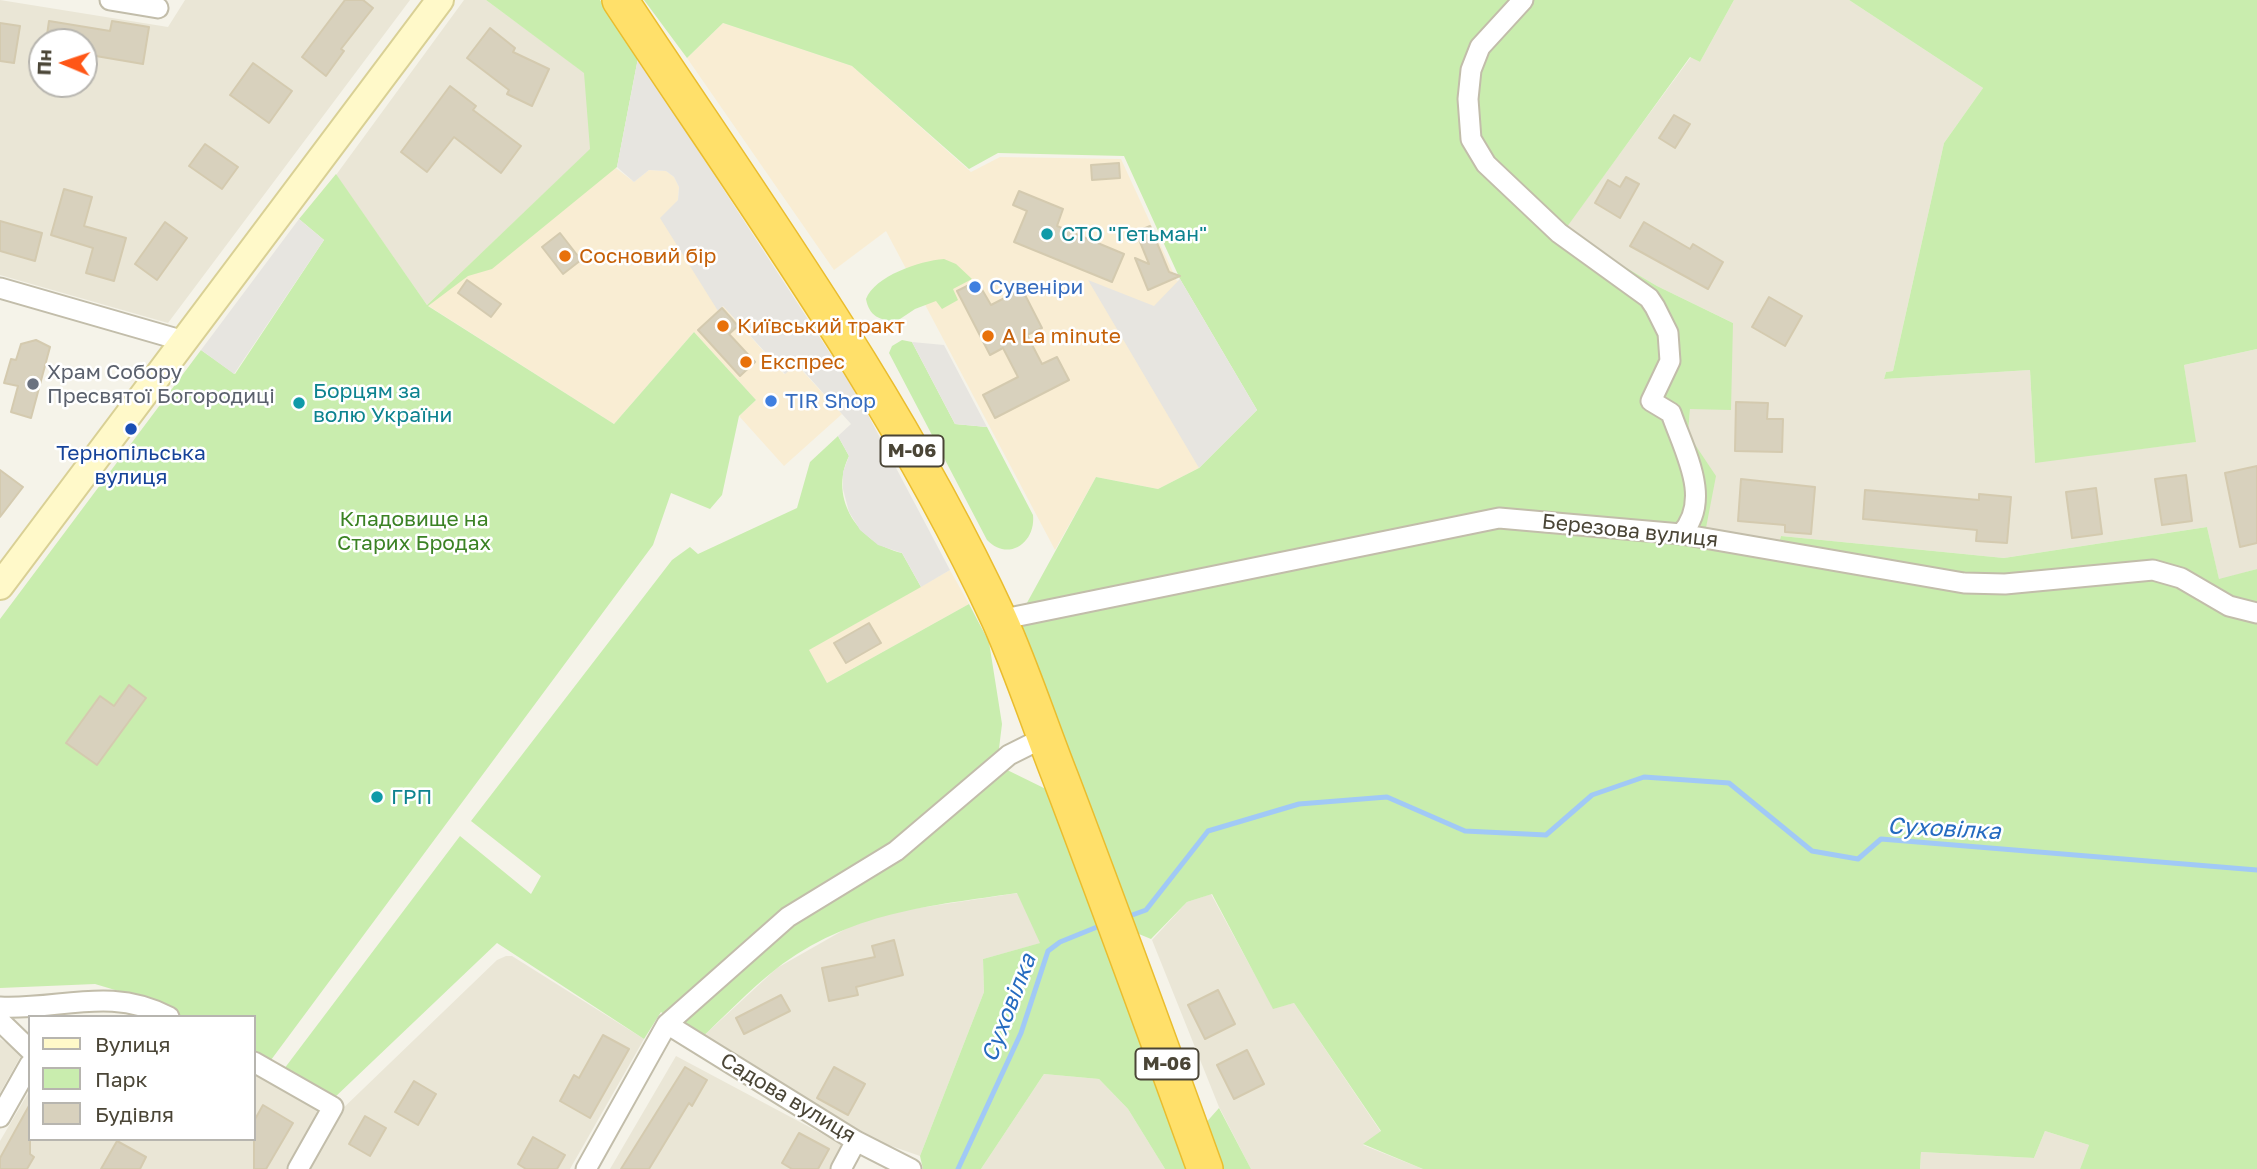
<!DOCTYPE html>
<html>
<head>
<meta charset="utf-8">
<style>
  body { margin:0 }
  #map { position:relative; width:2257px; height:1169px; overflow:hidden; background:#f5f3e9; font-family:"Golos Text",sans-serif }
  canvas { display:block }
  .legend { position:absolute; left:28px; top:1015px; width:228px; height:126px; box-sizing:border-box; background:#fff; border:2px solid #b7b5af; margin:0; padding:9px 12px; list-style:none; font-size:21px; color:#4a4536 }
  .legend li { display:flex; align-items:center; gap:14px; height:35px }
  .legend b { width:35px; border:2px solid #b7b5af }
  .north { position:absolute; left:28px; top:28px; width:70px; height:70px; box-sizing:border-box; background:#fff; border:2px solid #b7b5af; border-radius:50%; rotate:272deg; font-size:19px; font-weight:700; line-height:28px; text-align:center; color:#4a4536 }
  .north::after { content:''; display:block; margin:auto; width:24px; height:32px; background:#ff5616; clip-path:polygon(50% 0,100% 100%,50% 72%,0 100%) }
</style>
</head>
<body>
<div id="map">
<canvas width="2257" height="1169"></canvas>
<ul class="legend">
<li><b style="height:9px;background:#fff9c9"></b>Вулиця</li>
<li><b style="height:19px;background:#c9edae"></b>Парк</li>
<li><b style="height:19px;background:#d8d1bd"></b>Будівля</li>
</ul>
<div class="north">Пн</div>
</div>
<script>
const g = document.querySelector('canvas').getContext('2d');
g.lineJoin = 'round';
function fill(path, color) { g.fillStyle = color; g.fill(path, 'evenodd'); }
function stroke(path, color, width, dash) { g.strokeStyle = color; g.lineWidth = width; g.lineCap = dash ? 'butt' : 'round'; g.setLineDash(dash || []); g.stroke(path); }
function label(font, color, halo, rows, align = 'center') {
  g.font = font + ' "Golos Text",sans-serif'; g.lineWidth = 5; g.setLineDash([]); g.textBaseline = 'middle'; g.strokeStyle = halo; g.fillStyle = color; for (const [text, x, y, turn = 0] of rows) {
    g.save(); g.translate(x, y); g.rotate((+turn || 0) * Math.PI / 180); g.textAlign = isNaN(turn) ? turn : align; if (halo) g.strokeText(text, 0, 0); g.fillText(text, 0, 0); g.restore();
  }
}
const residential = new Path2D(`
  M0,0L168,27L185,0H410L168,323L0,275ZM42,42H84V84H42Z
  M464,0H486L585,73L591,149L427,305L336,175Z
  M1734,0H1849L1983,88L1944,143L1893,371L1886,372L1884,379L2030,370L2035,462L2195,442L2184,365L2257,349V569L2219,580L2207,527L2004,558L1781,536L1779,544L1705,534L1688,434L1690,408L1733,323L1657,286L1563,231L1691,57L1700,62Z
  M1018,893L1041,943L983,959L984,992L920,1156L857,1134L698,1041L777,968L849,927L892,912Z
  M1211,894L1273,1008L1294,1003L1381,1132L1363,1145L1423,1169H1251L1219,1107L1152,940L1187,902Z
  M506,956H512L644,1039L570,1169H306L336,1115L497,960Z
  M0,1039L23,1052L0,1093Z
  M676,1056L845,1146L832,1169H610Z
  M254,1073L322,1108L288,1169H0V1141L30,1090V1139H254Z
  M1044,1074L1099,1079L1128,1109L1165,1169H981Z
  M2045,1131L2089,1145L2080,1169H1920L1921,1152L2034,1158Z`);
const commercial = new Path2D(`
  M723,23L852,66L971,172L1000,157L1121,159L1177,281L1180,279L1199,468L1158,489L1096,477L1055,550L886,231L834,270L687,58Z
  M591,149L634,182L649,170L666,171L674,177L679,187L678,200L672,208L718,310L723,306L784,374L796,364L842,414L784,466L739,416L756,400L694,332L614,424L427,305Z
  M950,570L969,604L827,683L808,650Z`);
const green = new Path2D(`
  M486,0H600L638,58L617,167L492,269L468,276L428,306L614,424L694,332L756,400L739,416L722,495L710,509L671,493L653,545L271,1060L254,1052V1017H184L152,1001L95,984L0,988V619L201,350L235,374L324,240L299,219L336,174L427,305L590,149L584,73Z
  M644,0H1734L1700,62L1690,57L1564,231L1657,286L1733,323L1731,410L1690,409L1688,434L1716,476L1705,533L1779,543L1781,536L2004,558L2207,527L2219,579L2257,569V1169H2080L2089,1145L2045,1131L2034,1158L1921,1152L1920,1169H1423L1363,1144L1381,1131L1294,1003L1273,1009L1212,894L1187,902L1151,939L1134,932L1017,621L1096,477L1158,489L1199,468L1257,410L1180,279L1124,156L998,153L969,169L852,66L723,23L687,58Z
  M1849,0H2257V349L2184,365L2196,442L2035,463L2030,370L1884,379L1886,372L1893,371L1944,143L1983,88Z
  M944,259L956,264L972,279L953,289L958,300L942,309L936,301L915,309L897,321C880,321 869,316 866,299C875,276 919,261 944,259Z
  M902,340L912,342L955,424L987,427L1033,515C1036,543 1008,562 987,540L889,353L892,346Z
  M838,436L849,456C828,499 859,543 902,553L921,587L809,650L827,683L969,604L989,642L1002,724L997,765L1052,792L1192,1169H1165L1128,1109L1099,1079L1044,1074L981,1169H923L920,1156L984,992L983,959L1040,943L1017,893C929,906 850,912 776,969C749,990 724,1017 698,1041L661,1012L644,1039L497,943L333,1099L284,1069L460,836L531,894L541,876L471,821L672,560L690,547L698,554L797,508L810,462Z
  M1219,1108L1251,1169H1219L1203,1126Z`);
const parking = new Path2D(`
  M638,58L858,396L950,570L921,587L902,553L878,545L860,530L849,512L843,489V472L849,456L838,436L851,424L797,364L785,374L723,306L718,311L660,218L678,200L679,187L674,177L666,171L649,170L634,182L617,167Z
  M299,219L324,240L234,374L201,350Z
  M1180,279L1257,410L1199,468L1088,280L1154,306Z
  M912,342L944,345L987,427L955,424Z`);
const stream = new Path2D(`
  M1124,918L1146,910L1208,831L1299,804L1387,797L1465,831L1546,835L1592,795L1644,777L1729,783L1812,851L1858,859L1881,839L2257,870
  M958,1169L1021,1033L1048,951L1060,942L1102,925`);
const building = new Path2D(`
  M345,0H363L373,8L341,49L344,51L326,76L302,57Z
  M49,21L110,31L112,21L149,27L143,64L84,54V42H46Z
  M0,23L20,26L14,63L0,61Z
  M490,28L515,48L513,52L549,69L532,106L507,94L509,90L467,58Z
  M253,63L292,91L269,123L230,95Z
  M450,86L476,106L473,110L521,146L501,173L454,137L427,172L401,152Z
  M1674,115L1690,124L1675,148L1659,138Z
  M205,144L238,167L222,189L189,166Z
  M1119,163L1120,178L1092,180L1091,165Z
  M1626,177L1639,184L1620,218L1595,203L1608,180L1620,187Z
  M64,189L92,197L84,226L126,238L114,281L86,273L93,248L51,235Z
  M1019,191L1063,209L1057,226L1124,254L1112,282L1014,242L1027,211L1013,205Z
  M0,221L42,233L35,261L0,251Z
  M165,222L187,238L157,280L135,264Z
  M1644,222L1690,249L1693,244L1723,262L1708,289L1630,246Z
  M1150,226L1169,272L1180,276L1148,290L1135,258L1149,264L1136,232Z
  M560,233L581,260L563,274L542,247Z
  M467,280L501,304L491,317L458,293Z
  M977,281L991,305L1022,289L1042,328L1027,335L1042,364L1057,357L1069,380L995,418L983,395L1018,377L1003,348L990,355L957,291Z
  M1769,297L1802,316L1785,346L1752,327Z
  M722,308L738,326L729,334L755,362L740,376L698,330Z
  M36,340L50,347L31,418L11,412L18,386L4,383L11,359L16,360L21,344Z
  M1736,402L1768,403L1767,419H1783L1782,452L1735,451Z
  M2257,466V543L2240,547L2225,473Z
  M0,470L23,487L0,517Z
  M2186,475L2192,521L2162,525L2155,479Z
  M1741,479L1815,487L1811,534L1785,532V525L1738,521Z
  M2096,488L2102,534L2072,538L2066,492Z
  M1865,490L1979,500V494L2011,497L2007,543L1976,541L1977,530L1863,519Z
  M869,623L881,643L846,663L834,643Z
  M129,685L146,698L97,765L66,743L100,696L114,706Z
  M894,940L903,975L856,987L858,995L829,1001L822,968L875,957L872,946Z
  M1218,990L1235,1024L1205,1039L1188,1005Z
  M781,995L790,1011L744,1034L736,1018Z
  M603,1035L629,1049L590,1118L560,1101L574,1075L579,1078Z
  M1247,1050L1264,1084L1234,1099L1217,1065Z
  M685,1067L707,1080L692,1106L689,1103L649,1169H621Z
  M834,1067L865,1084L848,1115L817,1098Z
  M414,1081L436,1094L418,1125L395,1112Z
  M30,1104V1154L34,1157L27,1169H0V1158Z
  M263,1105L293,1123L266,1169H254V1121Z
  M365,1116L386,1128L370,1156L349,1144Z
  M799,1133L829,1149L818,1169H792L782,1163Z
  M533,1137L565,1155L557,1169H526L518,1164Z
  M117,1141L146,1157L140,1169H101Z`);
const street = new Path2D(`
  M110,0L158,8
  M1523,0L1480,47L1471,70L1468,99L1471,139L1486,164L1559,233L1649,298L1655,307L1668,333L1670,361L1651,401L1671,413C1684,451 1713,500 1681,534
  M0,288L184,341
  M999,620L1499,518L1681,534L1964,583L2005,584L2153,570L2181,578L2229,606L2257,613
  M0,1007C61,1010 110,986 169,1017
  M0,1021L30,1050
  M667,1024L856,1141L911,1169
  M254,1062L333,1107L298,1169
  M0,1117L30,1064
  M586,1169L667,1024L788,917L896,851L1009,755L1045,737
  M841,1169L856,1141`);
const secondary = new Path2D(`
  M0,586L440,0`);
const highway = new Path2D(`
  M620,0C754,203 896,397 999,619C1022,670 1040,726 1061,779C1110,908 1158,1039 1205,1169`);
const markers = [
  [1047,234,7,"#0f9aa8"],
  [565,256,7,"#e8710a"],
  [975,287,7,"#3f7fe0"],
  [723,326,7,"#e8710a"],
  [988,336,7,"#e8710a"],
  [746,362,7,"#e8710a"],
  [33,384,7,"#6b7280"],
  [771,401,7,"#3f7fe0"],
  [299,403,7,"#0f9aa8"],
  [131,429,7,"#1a4fb4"],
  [377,797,7,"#0f9aa8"]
];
const shields = [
  [912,451,63],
  [1167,1064,63]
];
const shieldNames = [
  ["М-06",912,451],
  ["М-06",1167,1064]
];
const cultureNames = [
  ["СТО \"Гетьман\"",1061,234],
  ["Борцям за",313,391],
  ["волю України",313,415],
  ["ГРП",391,797]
];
const foodNames = [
  ["Сосновий бір",579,256],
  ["Київський тракт",737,326],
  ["A La minute",1002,336],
  ["Експрес",760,362]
];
const shopNames = [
  ["Сувеніри",989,287],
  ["TIR Shop",785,401]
];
const worshipNames = [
  ["Храм Собору",47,372],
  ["Пресвятої Богородиці",47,396]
];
const transitNames = [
  ["Тернопільська",131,453],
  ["вулиця",131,477]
];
const parkNames = [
  ["Кладовище на",414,519],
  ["Старих Бродах",414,543]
];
const streetNames = [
  ["Березова вулиця",1630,531,6],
  ["Садова вулиця",788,1098,31]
];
const waterNames = [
  ["Суховілка",1944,829,3],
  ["Суховілка",1009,1008,-69]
];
fill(residential, '#eae6d6');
fill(commercial, '#f9edd3');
fill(green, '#c9edae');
fill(parking, '#e7e5e0');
stroke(stream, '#a1c9f6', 5);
fill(building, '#d8d1bd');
stroke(building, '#d4caaf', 2);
stroke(street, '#c2bdaa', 23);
stroke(secondary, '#d9d095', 30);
stroke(highway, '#eabd2e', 38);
stroke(street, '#fff', 19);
stroke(secondary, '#fff9c9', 26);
stroke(highway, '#ffe06a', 35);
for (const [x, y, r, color] of markers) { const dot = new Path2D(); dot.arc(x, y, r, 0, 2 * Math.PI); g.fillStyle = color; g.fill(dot); stroke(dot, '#fff', 2.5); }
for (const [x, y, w] of shields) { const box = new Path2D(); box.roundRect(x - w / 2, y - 15.5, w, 31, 5); g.fillStyle = '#fff'; g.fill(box); stroke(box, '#4a4536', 2); }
label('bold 19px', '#4a4536', null, shieldNames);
label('21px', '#0d838f', '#fff', cultureNames, 'left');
label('21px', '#c56008', '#fff', foodNames, 'left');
label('21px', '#366cbe', '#fff', shopNames, 'left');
label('21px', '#5b616d', '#fff', worshipNames, 'left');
label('21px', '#164399', '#fff', transitNames);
label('21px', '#3b8224', '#fff', parkNames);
label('21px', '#4a4536', '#fff', streetNames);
label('italic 23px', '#256bc0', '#fff', waterNames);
</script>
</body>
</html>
